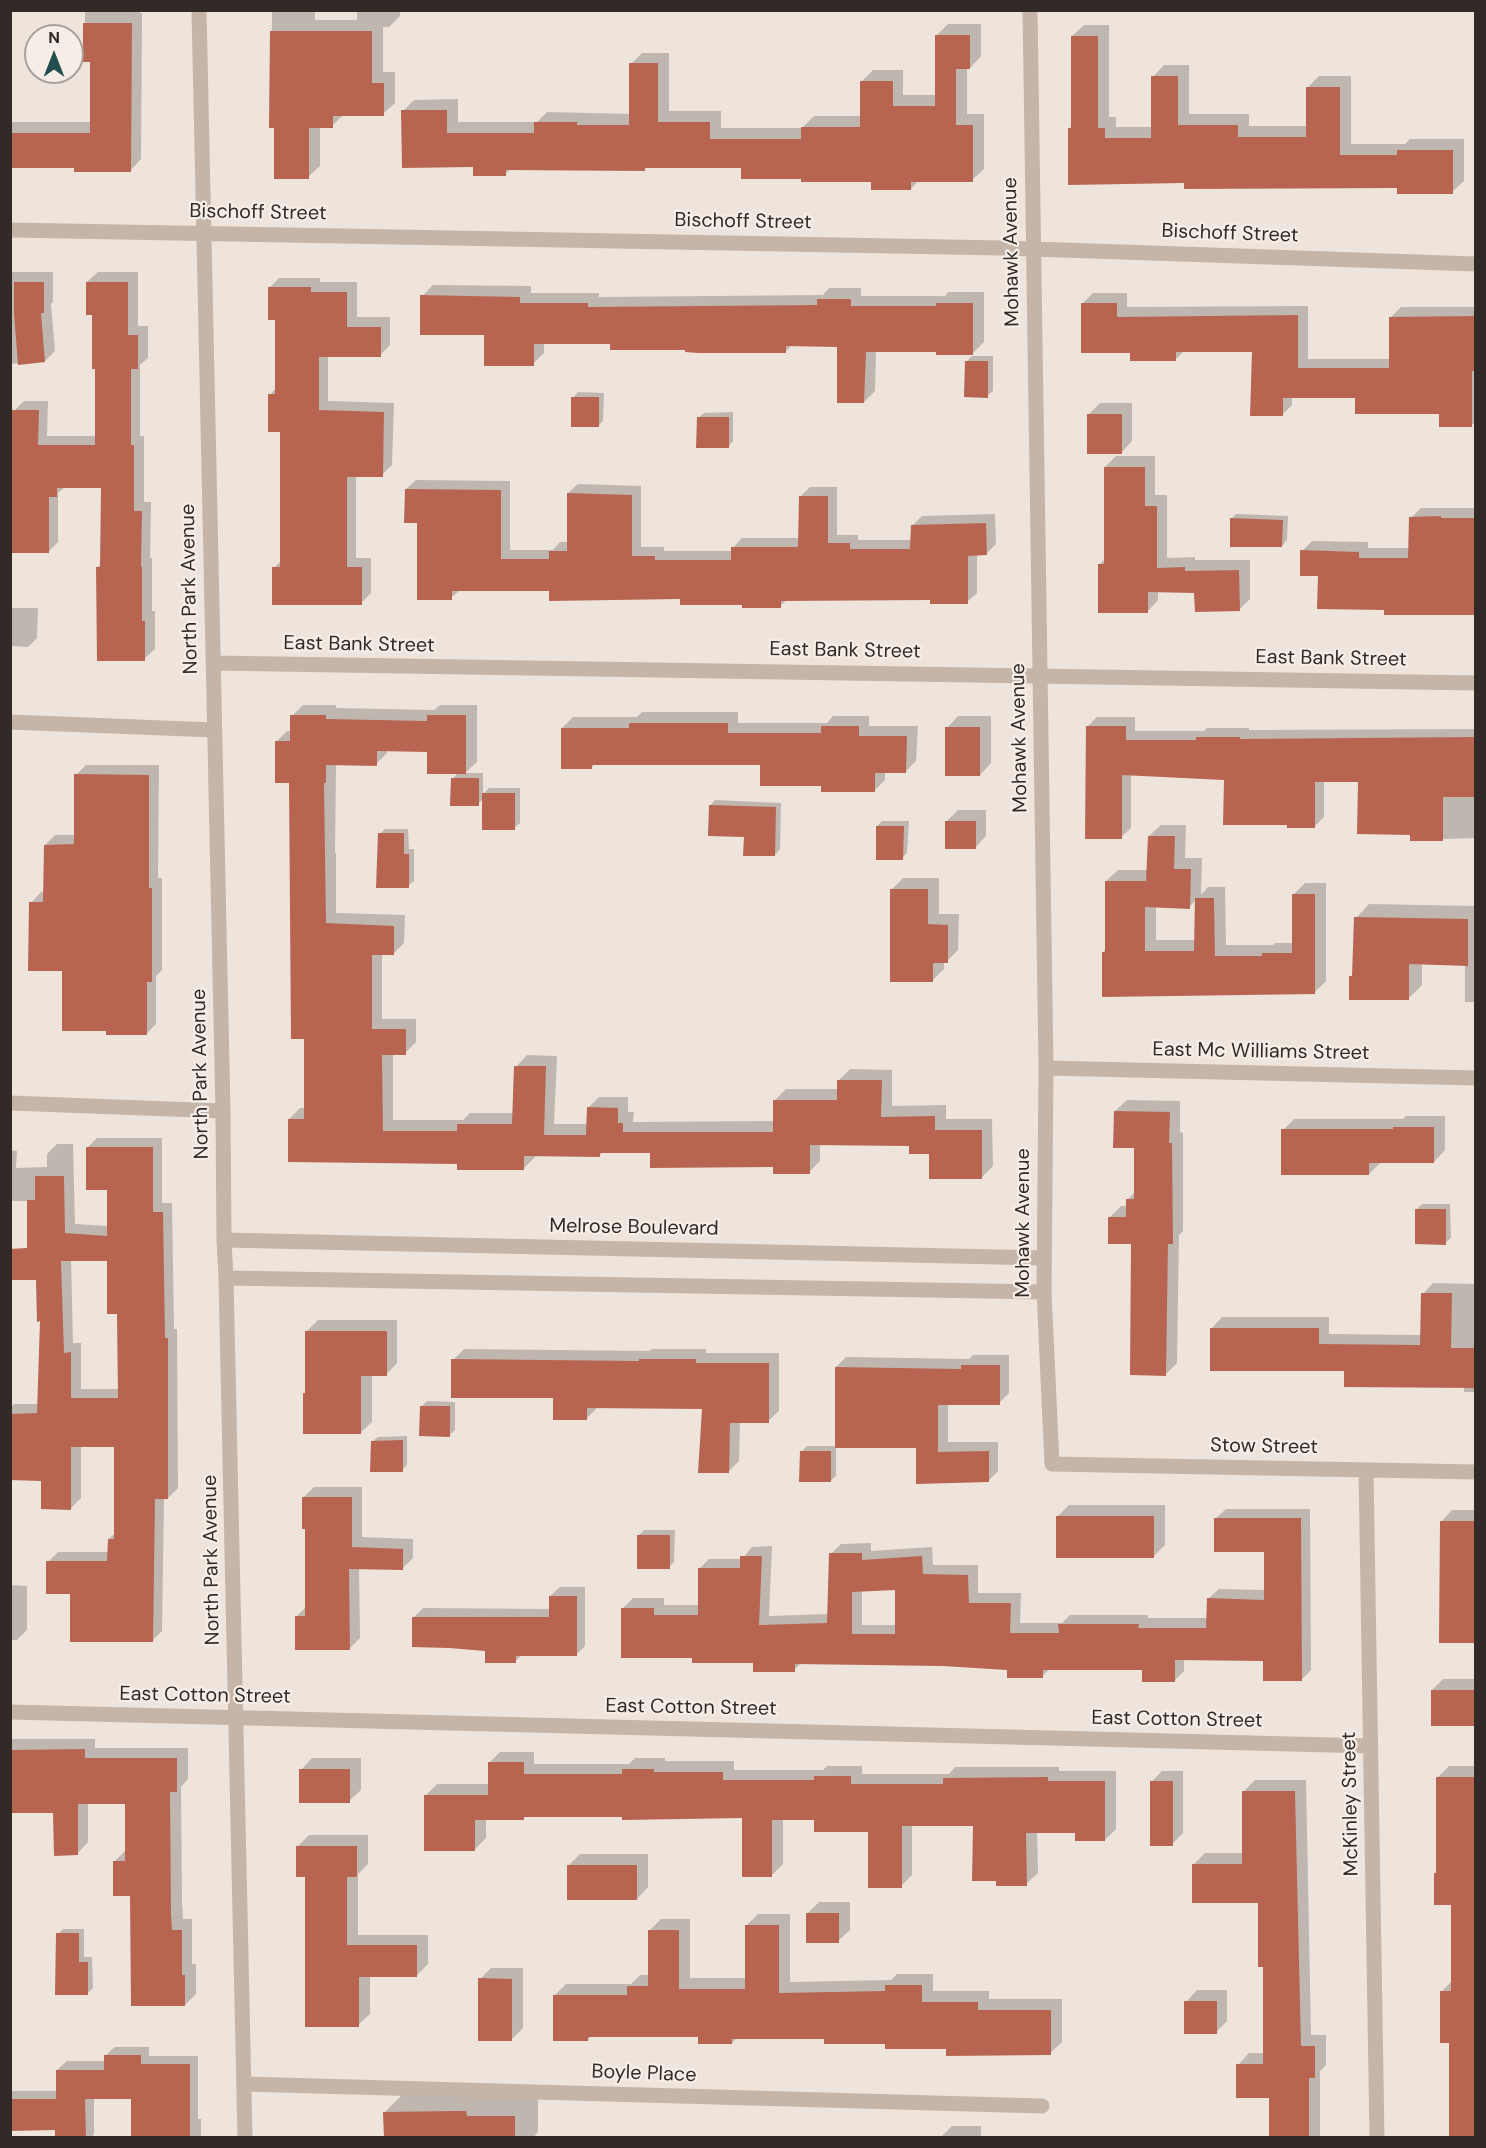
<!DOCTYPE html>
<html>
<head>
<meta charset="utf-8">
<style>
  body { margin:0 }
  #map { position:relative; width:1486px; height:2148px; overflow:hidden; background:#eee4db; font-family:"DM Sans",sans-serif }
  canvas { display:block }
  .frame { position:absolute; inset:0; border:12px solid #322a27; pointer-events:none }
  .north { position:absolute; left:24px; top:24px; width:60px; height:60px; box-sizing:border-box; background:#f6eee6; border:2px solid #a8a09a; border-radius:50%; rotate:0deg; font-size:16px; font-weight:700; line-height:24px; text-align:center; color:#322a27 }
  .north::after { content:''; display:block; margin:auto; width:21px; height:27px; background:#224e4f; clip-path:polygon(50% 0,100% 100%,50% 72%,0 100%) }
</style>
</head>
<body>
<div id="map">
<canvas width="1486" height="2148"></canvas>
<div class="frame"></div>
<div class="north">N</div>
</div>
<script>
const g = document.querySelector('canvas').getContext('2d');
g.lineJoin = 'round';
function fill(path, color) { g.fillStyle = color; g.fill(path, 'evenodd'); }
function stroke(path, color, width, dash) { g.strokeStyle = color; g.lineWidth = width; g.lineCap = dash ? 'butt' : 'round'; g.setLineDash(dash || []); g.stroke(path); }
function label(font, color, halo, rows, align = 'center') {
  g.font = font + ' "DM Sans",sans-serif'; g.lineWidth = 4.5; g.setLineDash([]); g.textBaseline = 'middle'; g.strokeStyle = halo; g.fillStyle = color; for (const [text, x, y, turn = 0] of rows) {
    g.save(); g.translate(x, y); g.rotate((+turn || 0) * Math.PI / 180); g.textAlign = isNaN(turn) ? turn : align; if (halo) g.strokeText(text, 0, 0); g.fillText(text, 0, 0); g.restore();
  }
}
const shadow = new Path2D(`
  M85,10H140V13H142L141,159L130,171L76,167H10V122H91V60H85Z
  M272,10H315V20H357V10H400V16L389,27H383V72H395V103L383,114H344L332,126H320V166L308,177L275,126H271Z
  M948,24H981V56L970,68H967V114H984V169L972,180H919L911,189L872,180L803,177L743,166H648L644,170L511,169L505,174L474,165L403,111L414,100L458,99V122H537L547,112L631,114V64L642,53H669V111H721V128H802L814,116H862V81L873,70H903V95H936V36Z
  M1084,25H1109V117H1116V127H1153V77L1164,65H1189V114H1249V126H1308V87L1319,76H1351V144H1405L1410,139H1464V181L1452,192L1399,187L1186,181L1070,128L1072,125V36Z
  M10,272H53V302L51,304L55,351L45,361L10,364Z
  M98,272H138V326H148V358L140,365V436H144V502H151L150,558H152V611H155V649L144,659L97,568L101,564L103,487H65L58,493V542L48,552H10L14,411L24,401H48L47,436H96L94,314L87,282Z
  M279,278H320V282H357V317H390V345L380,355H328V401L394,403L392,465L382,475H356V558H371V593L361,603L274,568L282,560L281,430L270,395L276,388V318L269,288Z
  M433,285L531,286V293H599V297L823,295L829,288H861V296H945L948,292H984V342L972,354L937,351H876L875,391L864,402L838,346L792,345L785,352L686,349L611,343H544V353L533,364L422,296Z
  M1093,293H1127V307L1308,306V359H1391V317L1401,307H1476V421L1471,426L1441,413L1357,396H1292V405L1282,415L1254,351H1184L1176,359L1131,352L1083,303Z
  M972,356H993V391L987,396L967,361Z
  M578,392L604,393L603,421L598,426L573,398Z
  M1100,403H1132V441L1121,453L1088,415Z
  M733,412V441L728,447L698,418L704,413Z
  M1116,456H1155V495H1167V558L1195,557V560H1250V599L1239,610L1196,592L1158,591V600L1147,612L1100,564L1105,559V467Z
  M416,480L510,481V550H553L560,542H568V493L578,484L641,486V547H664V551H733V548L742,538H799L800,497L810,487H837V535H858V540H912V526L922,516L995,514L996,544L986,554H977V593L967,602L932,598L788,599L780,606L682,597L550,590H460L451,598L406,489Z
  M1421,508H1476V613L1385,609L1319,575L1302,551L1312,541L1368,542V548H1410L1411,518Z
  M1236,514L1288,516L1287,540L1282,546L1231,519Z
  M10,608H38L37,638L28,647L10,646Z
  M303,705H336V708L434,710L440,705H477V762L465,773H483V794L489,788H520V823L514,828L484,798L478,804L452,779L458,773L429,751L387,750V753L376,764H336L335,853H336V913L405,915L404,943L393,954H382V1019H416V1042L405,1053H393V1120H463L470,1113H514L516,1067L527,1055L557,1056L554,1124H588V1108L599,1097H628V1112H634L633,1122L775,1121V1100L786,1089H839V1080L850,1069L892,1070V1106L946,1105V1119H992L993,1166L982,1177L910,1145L820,1144V1161L809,1172L775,1165L651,1152H603L599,1156L535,1155V1157L524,1168L459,1163L289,1119L300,1108H305V1038L291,782L276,742L287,731H292V716Z
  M642,712H738V723H827L833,716H869V726H918L916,761L905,772H885V780L874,791L822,784L762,763H596L591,768L562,728L573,717H637Z
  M958,716H991V763L980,775L947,728Z
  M1097,717H1135V731H1204L1207,728H1249V730L1476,729V838L1412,840V833L1360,780H1324V817L1315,826L1289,823L1225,779L1131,774V828L1121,837L1087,727Z
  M86,765H159L158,878H162V970L156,976V1024L146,1034L107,1030L63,969L31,903L41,892H45V845L55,835H75L76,775Z
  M715,800L781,803L780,849L775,855L745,836L710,806Z
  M958,810H986V836L975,848L947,821Z
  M882,821H909L907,853L902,858L877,826Z
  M1161,825H1186L1185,858H1202L1201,895L1208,887H1225L1226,945H1273L1275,943H1294V894L1305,883H1326V981L1315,992L1103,952L1106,949V881L1118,870H1148L1149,836ZM1196,900V940H1156V906L1189,907Z
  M385,829H408L409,849H414V881L408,886L380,834Z
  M903,878H939V914H959L958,950L947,961H944V969L933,980L891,890Z
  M1369,904L1476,906V1002H1465V965L1422,963V985L1408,999L1351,977L1354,974L1356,918Z
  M1127,1100L1180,1101V1132L1183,1133V1231L1179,1235L1177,1363L1166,1374L1133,1242L1110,1217L1121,1206H1127V1200L1135,1192V1147L1115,1111Z
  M1406,1116H1445V1150L1434,1162H1381L1369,1174L1283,1130L1294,1119H1403Z
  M97,1138H162V1203H172L174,1329H177L178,1488L168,1498H164L162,1631L152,1641L71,1593L48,1562L58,1552H109V1539L115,1533V1445H81V1498L71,1508L43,1479H10V1408L14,1404H39L46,1207L29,1201H10V1150L17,1151L16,1168L47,1167V1154L57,1144H73L75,1224L108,1226V1188L87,1148ZM71,1259L108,1260L119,1313V1389H81V1343H73Z
  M1422,1204H1450L1451,1238L1445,1243L1416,1210Z
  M1433,1283L1476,1284V1392H1464V1387L1346,1369L1212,1328L1222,1317H1329V1334L1421,1335L1423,1294Z
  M318,1320H397V1363L386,1375H372V1422L360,1433L304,1394L307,1391V1331Z
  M464,1349L649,1351L652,1349H706V1353H779V1411L768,1421H740L739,1461L728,1472L703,1407L597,1408L586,1419L555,1397L453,1360Z
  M973,1355H1009V1393L999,1403H948V1442H998V1471L988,1481L918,1446L836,1367L846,1357L969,1359Z
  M427,1401L455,1402V1430L449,1436L421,1407Z
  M407,1436V1465L402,1470L372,1442L378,1437Z
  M807,1446H836V1476L830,1481L801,1452Z
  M314,1487H362V1537L413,1539V1558L402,1569L359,1568L360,1638L349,1649L296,1617L306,1607V1527L303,1498Z
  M1069,1505H1165V1545L1153,1557L1058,1516Z
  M1226,1509H1310L1311,1670L1301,1680L1264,1660L1184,1658V1671L1174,1681L1143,1668H1050L1042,1677L1009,1668L943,1665L802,1662L794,1670L754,1661L693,1657L623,1608L633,1598H664V1605H700L699,1569L709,1559H742L752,1547L772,1546L769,1616L829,1614L831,1554L841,1544L871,1543V1551L932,1547L933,1565H978V1593H1021L1020,1623H1062L1070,1615H1148V1618H1208V1599L1219,1589L1266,1590V1551L1215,1519ZM897,1588V1625H862V1590Z
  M1452,1510H1476V1642L1441,1522Z
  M644,1530H675L674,1562L669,1567L639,1535Z
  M10,1585L27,1586V1630L17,1640H10Z
  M560,1587H585V1646L576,1655H522L515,1661L414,1617L423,1608L550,1609V1596Z
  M1443,1679H1476V1725L1432,1690Z
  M10,1739H95V1748H188V1779L181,1787L182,1903L183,1919H192V1964H196V1994L185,2005L114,1862L126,1850V1802H88V1842L77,1854L54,1811H10Z
  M500,1752H534V1764H629L635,1758H665V1761H734V1770H823L827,1766H862V1774H949L955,1767H1059V1771H1116V1829L1105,1840L1077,1832H1037L1038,1873L1026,1884L975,1825H912V1875L901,1886L869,1830L816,1818H783V1864L772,1875L744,1817L525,1816L523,1818H486V1838L475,1849L426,1795L437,1784H489V1763Z
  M312,1758H361V1790L349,1801L301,1770Z
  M1449,1766H1476V2138L1450,2042L1441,1992L1453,1980V1904L1435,1874L1437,1872V1778Z
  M1162,1771H1183V1833L1172,1844L1151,1782Z
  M1255,1780H1306L1311,2035H1326V2065L1320,2071V2138H1271V2097L1238,2065L1249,2053H1264V1965L1259,1901L1193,1865L1205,1853H1243V1792Z
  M309,1835H368V1864L358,1874V1935H428V1964L417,1975H370V2014L358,2025L298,1846Z
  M580,1854H648V1887L637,1899L568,1866Z
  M819,1902H850V1930L838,1941L808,1913Z
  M758,1914H790V1982L891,1980L897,1974H933V1991H989V1999H1062V2042L1050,2053L826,2038H737L732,2043L700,2036H591L588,2040L555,1995L566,1984H631L640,1975H650V1930L661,1919H690V1978H746V1926Z
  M63,1929H84V1957H92L93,1988L87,1994L58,1934Z
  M491,1968H523V2028L511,2040L480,1979Z
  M1197,1990H1227V2021L1216,2032L1186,2002Z
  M115,2047H149V2056H198V2119H201V2138H132V2098H94V2134L91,2138H57V2129H10V2091H57V2070L67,2061H105V2056Z
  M408,2089L538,2093V2132L533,2138H385V2112Z
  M952,2126H981V2138H940Z`);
const building = new Path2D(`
  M83,23H132L131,172H74V168H10V133H90V62H83Z
  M270,31H372V83H384V116H333V128H309V179H274V128H269Z
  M935,35H970V69H956V125H973V182H911V190H871V182H801V179H741V168H645V171L506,170V176H473V167L402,168L401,110H447V133H534V122H577V125H629V63H658V122H710V139H801V127H860V81H893V106H935Z
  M1071,36H1098V128H1105V138H1151V76H1178V125H1238V137H1306V87H1340V155H1397V150H1453V194H1397V188L1184,189V183L1068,185V128H1071Z
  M14,282H44V313H41L45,362L18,365L14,313Z
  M86,282H128V335H138V369H131V445H134V511H142L141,567H142V621H145V661H97L96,567H100L101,488H57V497H49V553H10L12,410H39L38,445H95V369H92V315H86Z
  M268,287H311V292H347V327H381V357H319V410L384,412L383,477H347V567H362V605H272V567H280V432H268V394H275V320H268Z
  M420,295L520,297V303H588V307L817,305V299H851V306H936V303H973V355H936V352H866L864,403H837V347L786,346V353H699L685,352V350H610V344H534V366H484V335H420Z
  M1081,303H1117V317L1298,315V368H1389V317L1476,316V371H1472V427H1439V414H1355V398H1283V416H1250L1252,352H1176V361H1130V353H1081Z
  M965,361H988V398L964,397Z
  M571,397H599V427H571Z
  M1087,414H1122V454H1087Z
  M697,417H729V448H696Z
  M1104,467H1145V506H1157V568L1185,567V571L1239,570L1240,611L1195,612L1194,593L1148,592V613H1098V564H1104Z
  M405,489L501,490V559H549V551H567V493L632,495V556H655V560H731V547H798L799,496H828V543H850V549H910L911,525L986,523L987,555L968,556V604H930V600L781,601V608H742V605H680V599L549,601V591H452V600H417V523H404Z
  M1441,516V518H1476V615H1384V610L1317,609L1318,576H1300V550L1359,552V558H1408L1409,517Z
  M1230,518L1283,520L1282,547H1230Z
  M290,715H326V719L427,721V715H466V774H427V752L377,751V766L326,765V783H324L326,923L394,926V955H372V1029H406V1055H382L383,1131H457V1124H512L514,1066H546L544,1135H586L587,1107L618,1108V1123H623V1132H773V1100H837V1080H882L881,1117L935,1116V1130H982V1179H929V1154H909V1146L810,1145V1174H773V1167L650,1168V1153H600V1157L524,1156V1170H457V1164L288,1162V1119H304V1039H291L289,783H275V741H290Z
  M629,723H728V733H821V726H859V736H907L906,773H875V792H821V786H760V765H592V769H561V728H629Z
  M1086,726H1126V740H1196V737H1240V739L1476,737V797H1443V841H1410V835L1357,834L1358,782H1315V828H1287V825H1223L1224,780L1122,775V839H1085Z
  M945,727H980V776H945Z
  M74,774L149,775V888H152V982H147V1035H106V1031H62V971H28L29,902H43L44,845L74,844Z
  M451,778H479V806H450Z
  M482,793H515V830H482Z
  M709,805L776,807L775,856H743L744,837L708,836Z
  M945,821H976V849H945Z
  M876,826H904L903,860H876Z
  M378,833H404V854H409V888H376Z
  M1148,836H1175L1174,869H1191L1190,909L1145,907V951H1194L1195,898H1214L1215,956H1262V953H1292V894H1315V994L1102,997V952H1105V881H1146Z
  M890,889H928V924L948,925V963H933V982H890Z
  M1354,917L1468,919V966L1409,964V1000H1349V976H1352Z
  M1114,1111L1170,1112L1169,1143H1172L1173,1244H1168L1166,1376L1130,1375L1131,1244H1108V1217H1126V1199H1134V1148H1113Z
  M1393,1127H1434V1163H1369V1175H1281V1129H1393Z
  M86,1147H153V1212H163L165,1338H168V1499H155L153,1642H70V1594H46V1561H107L108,1539H114V1447H71V1510L41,1509V1481L10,1480V1414L37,1413L40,1321L37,1322L36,1280H10V1249L27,1248V1200H35V1176H64L65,1233L107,1236V1190H86ZM61,1261H107V1314H117L118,1398H71V1352L64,1353Z
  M1415,1209H1446V1245L1415,1244Z
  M1421,1293H1452L1451,1348H1476V1388L1344,1387V1371H1210V1328H1319V1344L1420,1345Z
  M305,1331H387V1376H361V1434H303V1393H305Z
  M451,1359L639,1361V1359H696V1363H769V1423H730L729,1473H698L702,1409L587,1408V1420H553V1398H451Z
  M961,1365H1000V1405H938V1452L989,1451V1482L916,1484V1448H835V1367L961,1369Z
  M420,1406H450V1437L419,1436Z
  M403,1440V1472H370L371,1441Z
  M800,1451H831V1482H799Z
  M302,1497H352V1547L403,1549V1570L349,1569L350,1650H295V1616H305V1529H302Z
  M1056,1516H1154V1558H1056Z
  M1214,1518H1301L1302,1681H1263V1661L1175,1660V1682H1142V1670H1043V1678H1007V1670L943,1666L795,1664V1672H753V1663H692V1658H621V1608H654V1615H698V1568H740V1556H762L759,1625L827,1623L829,1553H862V1560L922,1556L923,1574L968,1575L969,1603H1011L1010,1633H1059L1058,1624H1139L1138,1628H1206L1207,1598L1264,1600V1552H1214ZM895,1590V1634H852V1592Z
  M1440,1521H1476V1643H1439Z
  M637,1535H670V1569H637Z
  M549,1596H577V1656H516V1663H485V1651L449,1648L412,1647V1617H549Z
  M1431,1690H1476V1726H1431Z
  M85,1749V1758H177V1792H170L171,1915L172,1930H182V1975H185V2006H131L130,1896H113V1861H125V1804H78V1855L54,1856L53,1813H10V1750Z
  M488,1762H524V1774H622V1769H654V1772H723V1780H814V1776H851V1784H943V1778L1048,1777V1781H1105V1841H1075V1833H1026L1027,1886H996V1881H972L973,1826H902V1888H868V1832H814V1820H772V1877H742V1818L622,1820V1817H524V1820H475V1851H424V1795H488Z
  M299,1769H350V1803H299Z
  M1436,1777H1476V2138H1449V2043H1440V1991H1451V1905H1434V1873H1436Z
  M1150,1781H1173V1846H1150Z
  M1242,1791H1295L1301,2046H1315V2078H1309V2138H1269V2098H1236V2064H1263V1967H1258V1903H1192V1864H1242Z
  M296,1846H357V1877H347V1945H417V1977H359V2027H305V1877H296Z
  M567,1865H637V1900H567Z
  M806,1913H839V1943H806Z
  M745,1925H779V1993L885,1991V1985H922V2002H978V2010H1051V2055L946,2056V2049H885V2044H824V2039H732V2044H698V2037H588V2041H553V1995H627V1986H648V1930H679V1989H745Z
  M56,1933H79V1962H88V1995H55Z
  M478,1978L512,1979V2041H478Z
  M1184,2001H1217V2034H1184Z
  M104,2055H141V2064H190V2138H131V2099H85L86,2138H55V2130L10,2131V2099H56V2070H104Z
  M455,2111H466L467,2116H515V2138H384L383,2112Z`);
const minor = new Path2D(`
  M199,10L223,1111L224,1240L226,1278L245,2138
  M1030,10L1046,1068L1044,1292L1052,1464L1476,1472
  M10,230L1003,248L1476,264
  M213,663L1476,683
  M10,722L214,730
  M1046,1068L1476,1078
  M10,1103L223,1111
  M224,1240L1044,1258
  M226,1278L1044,1292
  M1366,1470L1377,2138
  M10,1712L1371,1746
  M244,2084L1042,2106`);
const streetNames = [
  ["Bischoff Street",258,213,1],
  ["Bischoff Street",743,222,1],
  ["Bischoff Street",1230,234,2],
  ["Mohawk Avenue",1012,252,-91],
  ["North Park Avenue",190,589,-91],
  ["East Bank Street",359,645,1],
  ["East Bank Street",845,651,1],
  ["East Bank Street",1331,659,1],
  ["Mohawk Avenue",1020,738,-91],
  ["East Mc Williams Street",1261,1052,1],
  ["North Park Avenue",201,1074,-91],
  ["Mohawk Avenue",1024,1223,-90],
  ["Melrose Boulevard",634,1228,1],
  ["Stow Street",1264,1447,1],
  ["North Park Avenue",212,1560,-91],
  ["East Cotton Street",205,1696,1],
  ["East Cotton Street",691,1708,1],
  ["East Cotton Street",1177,1720,1],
  ["McKinley Street",1351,1804,-91],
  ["Boyle Place",644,2074,2]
];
fill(shadow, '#0003');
fill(building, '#b76550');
stroke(minor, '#c5b4a8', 15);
label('20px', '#322a27', '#f6eee6', streetNames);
</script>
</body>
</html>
